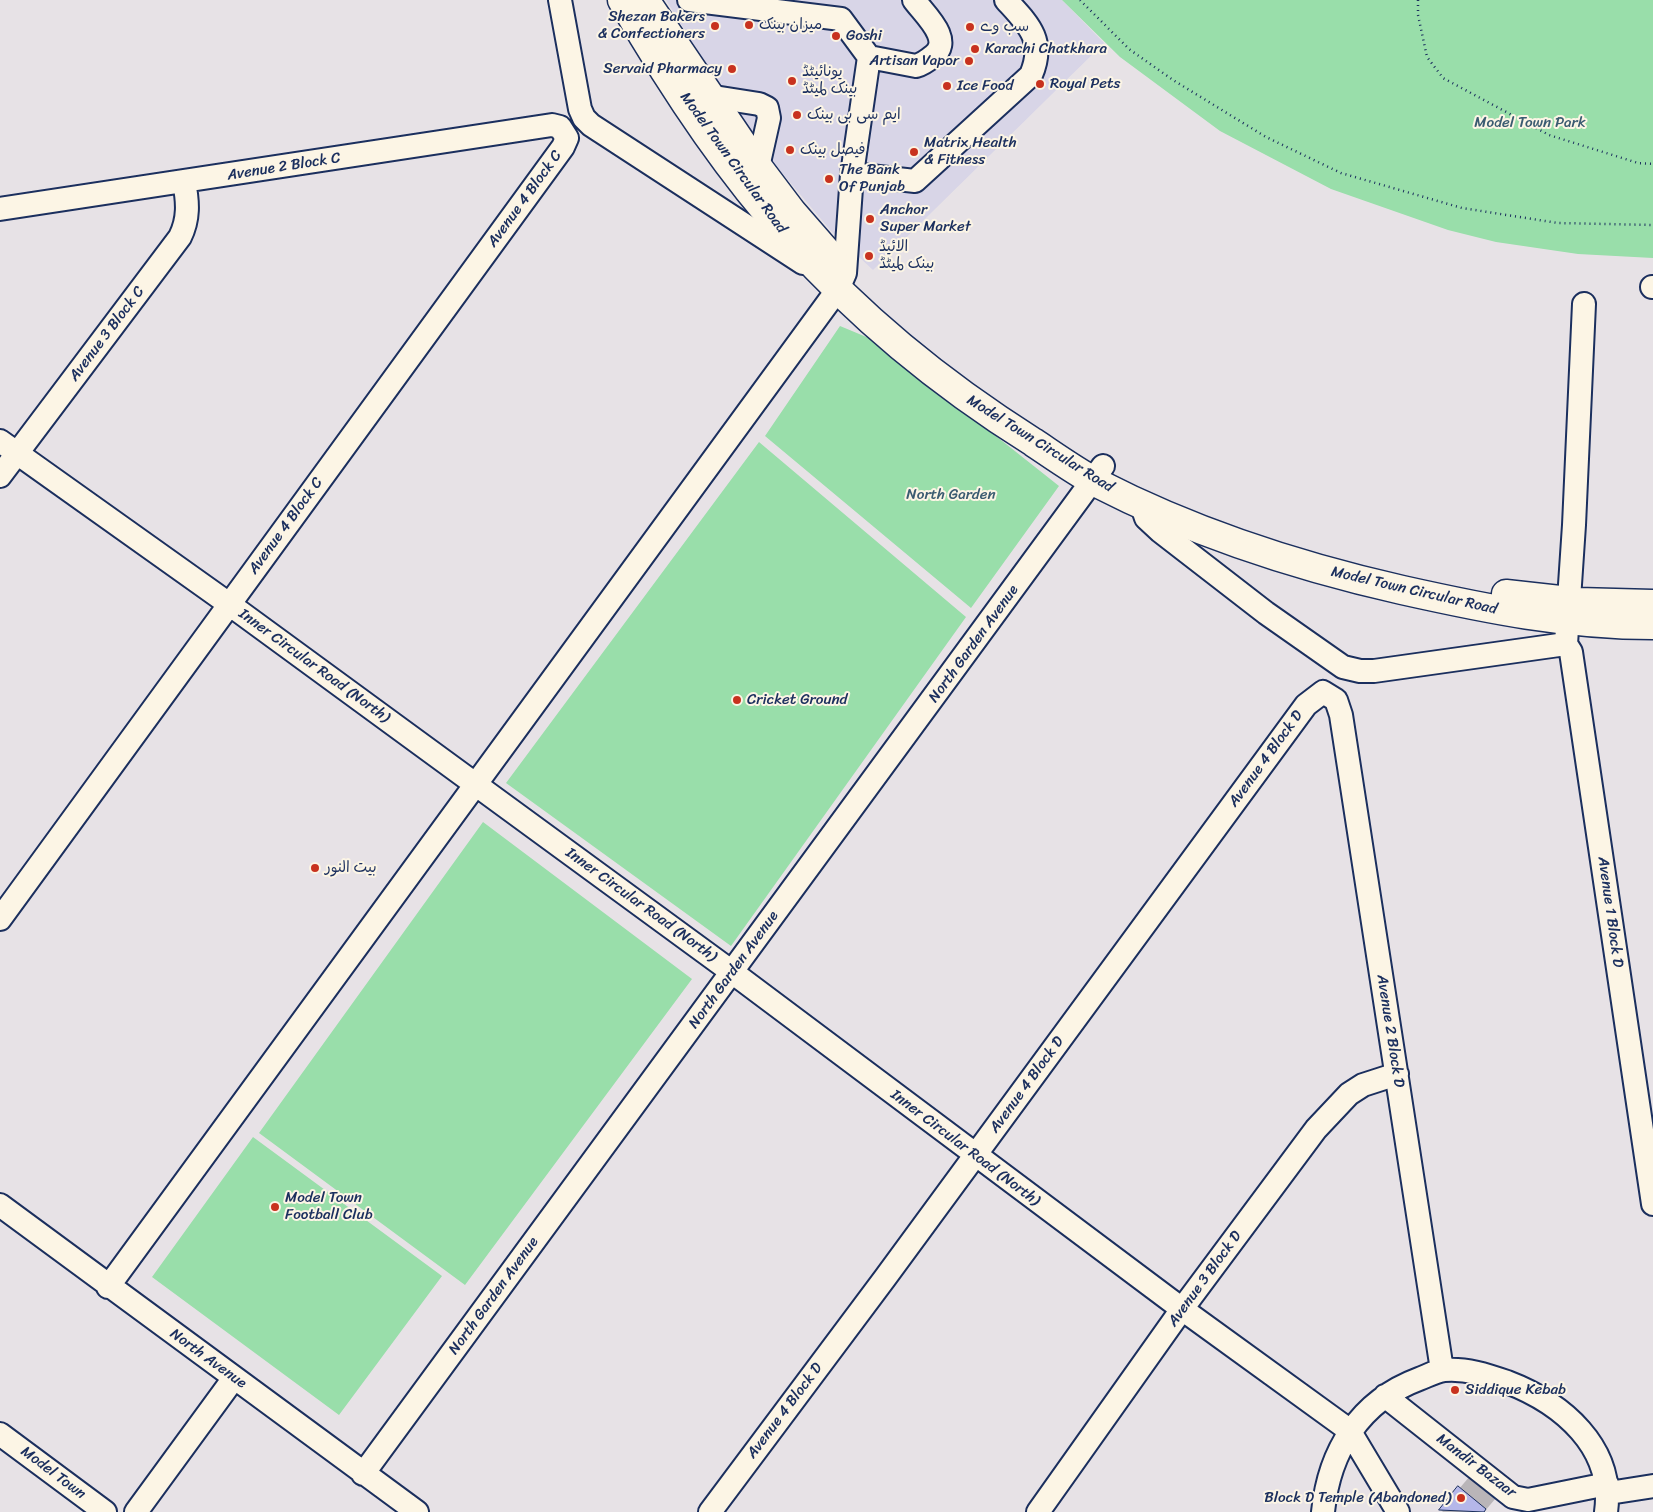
<!DOCTYPE html>
<html>
<head>
<meta charset="utf-8">
<style>
  body { margin:0 }
  canvas { display:block; background:#e7e2e6 }
</style>
</head>
<body>
<canvas width="1653" height="1512"></canvas>
<script>
const g = document.querySelector('canvas').getContext('2d');
g.lineJoin = 'round';
function fill(path, color) { g.fillStyle = color; g.fill(path, 'evenodd'); }
function stroke(path, color, width, dash) { g.strokeStyle = color; g.lineWidth = width; g.lineCap = dash ? 'butt' : 'round'; g.setLineDash(dash || []); g.stroke(path); }
function label(font, color, halo, rows, align = 'center') {
  g.font = font + ' Sriracha,"Playpen Sans Arabic",sans-serif'; g.lineWidth = 4; g.setLineDash([]); g.textBaseline = 'middle'; g.strokeStyle = halo; g.fillStyle = color; for (const [text, x, y, turn = 0] of rows) {
    g.save(); g.translate(x, y); g.rotate((+turn || 0) * Math.PI / 180); g.textAlign = isNaN(turn) ? turn : align; if (halo) g.strokeText(text, 0, 0); g.fillText(text, 0, 0); g.restore();
  }
}
const built = new Path2D(`
  M666,0H1062L1104,43L873,270L832,232L777,167L724,93Z`);
const green = new Path2D(`
  M1062,0H1653V258L1578,254L1496,242L1448,230L1331,189L1220,131L1120,57Z
  M840,326L876,341L1059,486L971,608L765,436Z
  M759,442L966,617L731,946L506,783Z
  M483,822L692,979L465,1285L259,1133Z
  M253,1137L442,1276L339,1415L152,1277Z`);
const shadow = new Path2D(`
  M1470,1476L1496,1498L1484,1512H1443L1441,1510Z`);
const building = new Path2D(`
  M1458,1486L1486,1509L1484,1512L1439,1510Z`);
const path = new Path2D(`
  M1080,0L1129,49L1173,80L1266,137L1341,173L1462,208L1558,223L1653,225
  M1418,0V15L1427,57L1443,78L1549,135L1638,163L1653,164`);
const minor = new Path2D(`
  M560,0L580,109L584,118L591,125L803,263
  M869,57L916,66C923,64 927,61 933,56C954,40 925,15 914,0
  M708,96L759,104L767,108L769,118L758,167
  M852,174L915,181L1031,75C1046,40 1028,24 1006,0
  M0,209L552,125L560,127L567,138L563,147L0,919
  M1652,287H1653
  M1584,304L1574,525L1566,644L1571,652L1653,1204
  M0,441L229,604L732,972L1182,1309L1349,1430L1398,1512
  M0,476L180,237C189,219 188,202 184,182
  M1146,506L1144,512L1146,518L1160,531L1266,613L1343,667L1360,671H1374L1566,644
  M0,1205L417,1512
  M108,1287L838,289L845,273L852,174L869,57L841,19L689,0
  M1385,1396L1513,1497L1528,1500L1607,1484
  M0,1434L105,1512
  M363,1474L1103,466
  M1609,1493L1653,1486
  M136,1512L234,1378
  M710,1512L885,1278L1306,705L1323,692L1336,700L1341,715L1442,1370
  M1038,1512L1182,1309L1316,1129L1349,1094L1363,1085L1397,1074
  M1323,1512C1329,1451 1360,1401 1419,1379C1427,1376 1436,1371 1444,1370C1466,1368 1487,1375 1507,1382C1562,1403 1615,1447 1606,1512`);
const major = new Path2D(`
  M622,0C668,80 728,171 790,239C860,318 944,386 1033,442C1054,456 1075,471 1097,483C1194,533 1296,566 1402,590C1487,609 1566,625 1653,625
  M645,0L758,167L792,212L833,259
  M1506,594L1578,602L1653,604`);
const markers = [
  [749,25,5,"#c8321e"],
  [715,26,5,"#c8321e"],
  [970,27,5,"#c8321e"],
  [836,36,5,"#c8321e"],
  [975,49,5,"#c8321e"],
  [969,61,5,"#c8321e"],
  [732,69,5,"#c8321e"],
  [792,81,5,"#c8321e"],
  [1040,84,5,"#c8321e"],
  [947,86,5,"#c8321e"],
  [797,115,5,"#c8321e"],
  [790,150,5,"#c8321e"],
  [914,152,5,"#c8321e"],
  [829,179,5,"#c8321e"],
  [870,219,5,"#c8321e"],
  [869,256,5,"#c8321e"],
  [737,700,5,"#c8321e"],
  [315,868,5,"#c8321e"],
  [275,1207,5,"#c8321e"],
  [1455,1390,5,"#c8321e"],
  [1461,1498,5,"#c8321e"]
];
const poiNames = [
  ["Shezan Bakers",705,17,"right"],
  ["& Confectioners",705,34,"right"],
  ["میزان بینک",759,25],
  ["سب وے",980,27],
  ["Goshi",846,36],
  ["Karachi Chatkhara",985,49],
  ["Artisan Vapor",959,61,"right"],
  ["Servaid Pharmacy",722,69,"right"],
  ["یونائیٹڈ",802,72],
  ["بینک لمیٹڈ",802,89],
  ["Royal Pets",1050,84],
  ["Ice Food",957,86],
  ["ایم سی بی بینک",807,115],
  ["Matrix Health",924,143],
  ["& Fitness",924,160],
  ["فیصل بینک",800,150],
  ["The Bank",839,170],
  ["Of Punjab",839,187],
  ["Anchor",880,210],
  ["Super Market",880,227],
  ["الائیڈ",879,247],
  ["بینک لمیٹڈ",879,264],
  ["Cricket Ground",747,700],
  ["بیت النور",325,868],
  ["Model Town",285,1198],
  ["Football Club",285,1215],
  ["Siddique Kebab",1465,1390],
  ["Block D Temple (Abandoned)",1451,1498,"right"]
];
const parkNames = [
  ["Model Town Park",1530,123],
  ["North Garden",951,495]
];
const streetNames = [
  ["Model Town Circular Road",733,163,54],
  ["Avenue 2 Block C",284,167,-9],
  ["Avenue 4 Block C",525,199,-54],
  ["Avenue 3 Block C",107,334,-53],
  ["Model Town Circular Road",1040,444,32],
  ["Avenue 4 Block C",286,526,-54],
  ["Model Town Circular Road",1414,591,13],
  ["North Garden Avenue",974,644,-54],
  ["Inner Circular Road (North)",314,666,36],
  ["Avenue 4 Block D",1266,759,-54],
  ["Inner Circular Road (North)",641,905,36],
  ["Avenue 1 Block D",1610,912,82],
  ["North Garden Avenue",734,970,-54],
  ["Avenue 2 Block D",1390,1031,81],
  ["Avenue 4 Block D",1027,1085,-54],
  ["Inner Circular Road (North)",965,1148,37],
  ["Avenue 3 Block D",1205,1279,-54],
  ["North Garden Avenue",494,1296,-54],
  ["North Avenue",208,1359,36],
  ["Avenue 4 Block D",785,1411,-53],
  ["Mandir Bazaar",1476,1466,37],
  ["Model Town",53,1473,37]
];
fill(built, '#d8d5e7');
fill(green, '#99deaa');
fill(shadow, '#0003');
fill(building, '#b5b7e9');
stroke(building, '#1b2f5e', 1);
stroke(minor, '#1b2f5e', 26);
stroke(major, '#1b2f5e', 31);
stroke(path, '#1b2f5e', 2.5, [1, 4]);
stroke(minor, '#fcf5e5', 22);
stroke(major, '#fcf5e5', 28);
for (const [x, y, r, color] of markers) { const dot = new Path2D(); dot.arc(x, y, r, 0, 2 * Math.PI); g.fillStyle = color; g.fill(dot); stroke(dot, '#fcf5e5', 2); }
label('15px', '#1b2f5e', '#fcf5e5', poiNames, 'left');
label('15px', '#3a5b71', '#fcf5e5', parkNames);
label('15px', '#1b2f5e', '#fcf5e5', streetNames);
</script>
</body>
</html>
